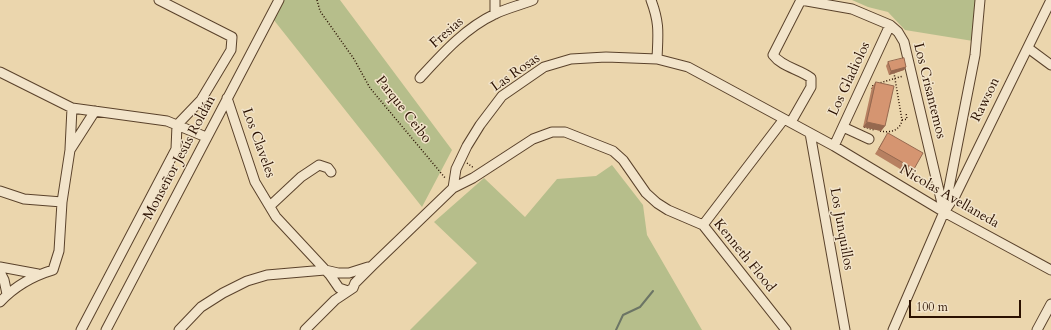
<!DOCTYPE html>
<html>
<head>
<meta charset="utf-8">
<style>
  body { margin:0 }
  #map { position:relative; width:1051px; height:330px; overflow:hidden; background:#ebd6ad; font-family:Cardo,serif }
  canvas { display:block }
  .scale { position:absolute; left:909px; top:300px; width:112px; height:18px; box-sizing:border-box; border:2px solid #2a1000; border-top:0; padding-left:5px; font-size:12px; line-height:14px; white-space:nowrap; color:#2a1000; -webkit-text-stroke:3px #f2e4ca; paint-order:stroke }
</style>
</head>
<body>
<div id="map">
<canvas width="1051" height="330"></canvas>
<div class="scale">100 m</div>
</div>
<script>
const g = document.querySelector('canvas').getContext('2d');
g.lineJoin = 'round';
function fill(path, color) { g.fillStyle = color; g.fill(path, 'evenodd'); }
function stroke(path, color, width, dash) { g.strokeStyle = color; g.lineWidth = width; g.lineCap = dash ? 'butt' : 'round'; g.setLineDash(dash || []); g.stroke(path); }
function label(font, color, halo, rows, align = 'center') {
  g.font = font + ' Cardo,serif'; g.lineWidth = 3; g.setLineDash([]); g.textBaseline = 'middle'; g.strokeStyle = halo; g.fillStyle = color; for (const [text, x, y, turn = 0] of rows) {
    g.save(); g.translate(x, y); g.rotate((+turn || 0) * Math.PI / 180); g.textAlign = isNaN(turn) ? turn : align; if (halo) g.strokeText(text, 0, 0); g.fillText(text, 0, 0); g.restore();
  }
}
const green = new Path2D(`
  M283,0H340L452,150L422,207L273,19Z
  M852,0H977L973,41L905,30L888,12L868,7Z
  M612,165L643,205L647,235L702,330H410L477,263L434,222L484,178L525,217L557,179L596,176Z`);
const stream = new Path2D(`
  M616,330L623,315L640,307L653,291`);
const path = new Path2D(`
  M317,0L320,11L354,59L370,88L446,179
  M872,89L873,85L903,76
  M902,120L907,119L906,113
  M864,127L874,130
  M880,131C890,133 900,131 902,120L894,73
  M467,163L474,168`);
const minor = new Path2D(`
  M651,0C660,24 658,34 657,59
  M801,0L852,9L890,25L898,32L904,42L944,212
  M495,14V0
  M1028,48L1051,65
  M0,72L72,108L167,121L206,137
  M420,78C442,54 465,28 495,14C507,8 521,5 533,0
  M227,98L255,182L276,217L330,275L339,288L348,291
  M791,122L811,87V78C799,69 782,67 773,55L801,0
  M843,127L869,139
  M810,133L845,330
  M834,146L890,25
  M70,149L72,108
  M453,188L456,169L467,146L480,125L502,96L544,67L571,59L606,57L657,59L688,67L714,81L834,146L944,212L1051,270
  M0,191L24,199L62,202
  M270,206L301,177L319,165L328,168L331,172
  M945,208L975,55L980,0
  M703,225L784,119
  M0,267L38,274
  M0,272L4,280L7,294
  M0,302C14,287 33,276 53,270L59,251L62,202L70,150L95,111
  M81,330L176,149L177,125L201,100L231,50L232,37L159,0
  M106,330L279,0
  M179,330L201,307L223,293L247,281L267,275L325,270L338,273H349L368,267
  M305,330L335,300L353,288L355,283L373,265L453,188L473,178L533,139L552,132H565L613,151L623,160L646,193L657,203L668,210L703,225L786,330
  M893,330L944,212L955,196L1051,0
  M1037,330L1051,304`);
const wall = new Path2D(`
  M888,62L906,67L904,70L889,75L886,66Z
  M876,82L885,126L881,131L863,127L872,87Z
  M888,133L914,169L910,175L875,154Z`);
const shadedWall = new Path2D(`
  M906,67L904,70L889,75L891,71Z
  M867,122L885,126L881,131L863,127Z`);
const building = new Path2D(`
  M904,58L906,67L891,71L888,62Z
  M876,82L894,86L885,126L867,122Z
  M888,133L923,153L914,169L879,149Z`);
const streetNames = [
  ["Fresias",447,33,-41],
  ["Las Rosas",516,73,-35],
  ["Los Gladiolos",850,79,-65],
  ["Los Crisantemos",929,91,76],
  ["Rawson",986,100,-64],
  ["Parque Ceibo",403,110,52],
  ["Los Claveles",258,143,70],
  ["Monseñor Jesús Roldán",180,158,-62],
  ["Nicolas Avellaneda",949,197,30],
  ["Los Junquillos",841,229,80],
  ["Kenneth Flood",744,256,51]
];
fill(green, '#b6be8b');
stroke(stream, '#6c7565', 2);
stroke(minor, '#5a422b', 11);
stroke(path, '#2a1000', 1.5, [1, 2]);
stroke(minor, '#f2e4ca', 9);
fill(wall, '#b78061');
fill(shadedWall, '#95684f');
fill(building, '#d59571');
stroke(building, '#95684f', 1);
label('14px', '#2a1000', '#f2e4ca', streetNames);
</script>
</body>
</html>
